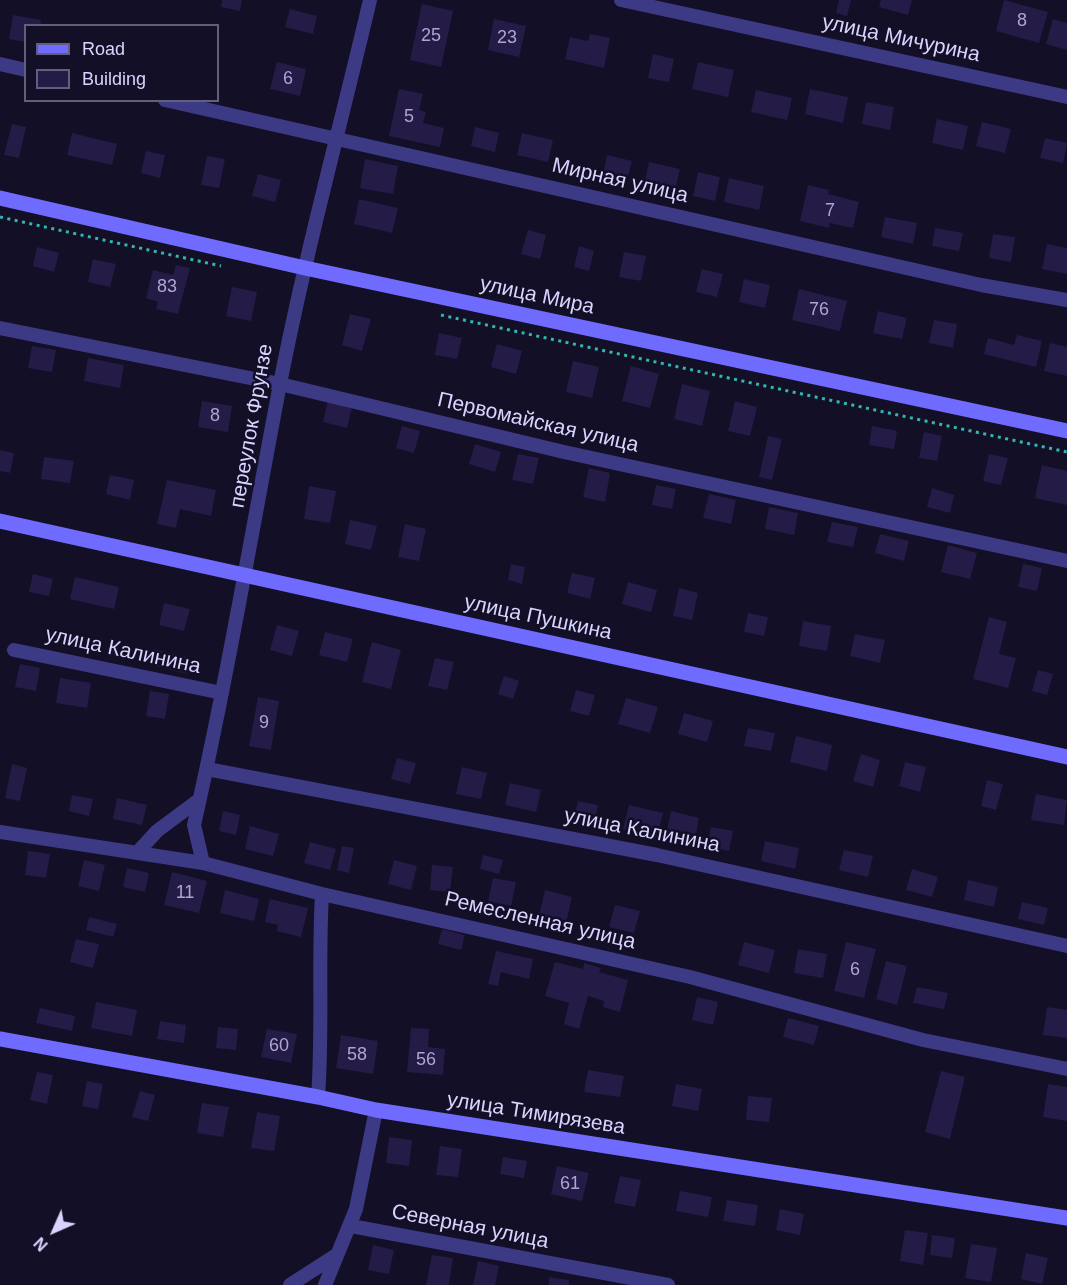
<!DOCTYPE html>
<html>
<head>
<meta charset="utf-8">
<style>
  body { margin:0 }
  #map { position:relative; width:1067px; height:1285px; overflow:hidden; background:#130f26; font-family:Arial,sans-serif }
  canvas { display:block }
  .legend { position:absolute; left:24px; top:24px; width:195px; height:78px; box-sizing:border-box; background:#130f26; border:2px solid #625e7d; margin:0; padding:8px 10px; list-style:none; font-size:18px; color:#d9d4ff }
  .legend li { display:flex; align-items:center; gap:12px; height:30px }
  .legend b { width:30px; border:2px solid #625e7d }
  .north { position:absolute; left:24px; top:1201px; width:60px; height:60px; -webkit-text-stroke:4px #130f26; paint-order:stroke; rotate:225deg; font-size:16px; font-weight:700; line-height:24px; text-align:center; color:#d9d4ff }
  .north::after { content:''; display:block; margin:auto; width:21px; height:27px; background:#d9d4ff; clip-path:polygon(50% 0,100% 100%,50% 72%,0 100%) }
</style>
</head>
<body>
<div id="map">
<canvas width="1067" height="1285"></canvas>
<ul class="legend">
<li><b style="height:8px;background:#6f6bff"></b>Road</li>
<li><b style="height:16px;background:#241b47"></b>Building</li>
</ul>
<div class="north">N</div>
</div>
<script>
const g = document.querySelector('canvas').getContext('2d');
g.lineJoin = 'round';
function fill(path, color) { g.fillStyle = color; g.fill(path, 'evenodd'); }
function stroke(path, color, width, dash) { g.strokeStyle = color; g.lineWidth = width; g.lineCap = dash ? 'butt' : 'round'; g.setLineDash(dash || []); g.stroke(path); }
function label(font, color, halo, rows, align = 'center') {
  g.font = font + ' Arial,sans-serif'; g.lineWidth = 5; g.setLineDash([]); g.textBaseline = 'middle'; g.strokeStyle = halo; g.fillStyle = color; for (const [text, x, y, turn = 0] of rows) {
    g.save(); g.translate(x, y); g.rotate((+turn || 0) * Math.PI / 180); g.textAlign = isNaN(turn) ? turn : align; if (halo) g.strokeText(text, 0, 0); g.fillText(text, 0, 0); g.restore();
  }
}
const building = new Path2D(`
  M222,0H242L240,11L221,7Z
  M839,0H851L847,16L836,13Z
  M881,0H912L908,15L879,7Z
  M1004,0L1048,12L1039,43L996,31Z
  M422,4L453,11L441,67L410,60Z
  M290,9L317,16L313,34L285,27Z
  M13,15L41,20L40,26H26V42L9,39Z
  M494,19L526,26L519,57L488,50Z
  M1053,19L1067,23V50L1046,44Z
  M590,34L610,38L604,68L565,59L570,37L588,41Z
  M653,54L674,59L669,82L648,78Z
  M277,62L306,69L300,96L270,89Z
  M698,62L734,70L728,97L692,89Z
  M399,89L423,94L419,110L426,112L423,123L444,128L440,147L389,136Z
  M810,89L848,97L843,123L805,114Z
  M756,90L792,98L787,120L751,112Z
  M866,102L894,107L890,130L862,124Z
  M937,119L968,126L963,150L932,143Z
  M982,122L1011,129L1005,153L976,146Z
  M12,124L26,127L19,158L4,155Z
  M475,127L499,133L495,152L471,146Z
  M72,133L117,144L112,165L67,155Z
  M522,133L553,140L548,162L517,155Z
  M1045,138L1067,143L1063,163L1040,158Z
  M146,151L165,155L160,178L141,173Z
  M607,155L632,161L627,180L603,175Z
  M207,156L225,159L219,188L201,185Z
  M365,159L398,166L393,194L360,188Z
  M649,162L680,169L675,191L644,184Z
  M698,172L720,177L715,201L693,196Z
  M258,174L281,180L275,202L252,196Z
  M729,178L764,186L759,210L724,202Z
  M808,185L829,190L828,194L859,202L853,228L830,223L829,228L800,221Z
  M359,199L398,208L392,233L354,224Z
  M885,217L917,223L913,244L881,237Z
  M935,228L963,233L959,251L932,246Z
  M528,230L546,235L540,259L521,254Z
  M993,234L1015,237L1011,262L989,258Z
  M1047,244L1067,248V274L1042,269Z
  M579,246L594,251L589,271L574,267Z
  M37,247L59,253L54,272L33,266Z
  M624,252L646,256L641,281L619,277Z
  M93,259L116,264L110,287L88,282Z
  M176,265L190,268L178,314L156,309L158,302L146,298L153,270L173,275Z
  M702,269L723,274L717,297L696,292Z
  M744,279L770,285L765,308L739,302Z
  M232,287L257,292L251,321L226,316Z
  M799,289L847,301L840,331L792,320Z
  M878,311L907,318L902,339L873,333Z
  M350,314L371,319L362,351L342,345Z
  M934,320L957,324L953,348L929,343Z
  M439,333L462,338L457,359L435,355Z
  M1017,335L1042,341L1036,367L984,354L988,338L1014,345Z
  M1050,343L1067,347V376L1044,371Z
  M497,344L522,351L516,374L491,367Z
  M32,346L56,350L52,372L28,368Z
  M88,358L124,365L120,388L84,381Z
  M573,361L599,367L592,398L566,392Z
  M631,366L659,374L650,408L622,401Z
  M682,384L710,391L702,426L674,419Z
  M202,401L232,406L228,432L198,427Z
  M328,401L352,407L347,428L323,422Z
  M735,401L757,407L750,436L728,431Z
  M402,426L420,431L414,453L396,448Z
  M872,426L897,431L894,449L869,445Z
  M924,432L942,436L937,461L919,458Z
  M768,436L782,439L772,480L759,477Z
  M475,444L501,452L495,472L469,464Z
  M0,450L14,453L10,473L0,471Z
  M518,454L539,458L533,484L512,480Z
  M989,454L1008,458L1001,485L983,481Z
  M44,457L74,461L70,483L41,479Z
  M1042,465L1067,471V505L1035,498Z
  M589,468L610,473L605,502L583,497Z
  M110,475L134,480L130,500L106,494Z
  M167,480L216,490L211,516L180,509L176,528L157,524Z
  M656,485L676,489L672,509L652,505Z
  M309,486L336,491L330,523L304,519Z
  M932,488L954,495L950,513L927,507Z
  M709,494L736,500L731,524L703,518Z
  M769,507L798,513L794,535L765,529Z
  M350,520L377,526L371,550L345,544Z
  M832,522L858,527L853,547L827,542Z
  M405,524L426,529L419,561L398,557Z
  M880,534L909,541L904,561L875,553Z
  M948,545L977,553L970,579L941,572Z
  M511,564L525,567L522,584L508,580Z
  M1023,564L1042,568L1037,591L1018,587Z
  M572,573L595,578L590,599L567,593Z
  M33,574L53,579L49,596L29,592Z
  M75,577L119,587L114,609L70,599Z
  M628,582L657,590L651,612L622,604Z
  M679,588L698,593L692,620L673,616Z
  M164,603L190,609L184,631L159,625Z
  M748,613L768,617L764,636L744,632Z
  M989,617L1007,622L999,654L1016,658L1008,688L973,679Z
  M803,621L831,626L827,651L799,646Z
  M277,625L299,631L292,656L270,650Z
  M325,632L353,639L347,662L319,655Z
  M855,634L885,640L880,663L850,656Z
  M372,642L401,650L391,689L362,682Z
  M154,649L191,658L187,674L150,665Z
  M435,658L454,662L447,690L428,686Z
  M20,664L40,668L36,691L15,687Z
  M1038,670L1053,674L1047,695L1032,691Z
  M504,676L519,681L513,699L498,694Z
  M60,678L91,683L87,708L56,703Z
  M576,690L595,695L589,716L570,711Z
  M150,691L169,694L165,719L146,716Z
  M258,697L279,701L271,750L249,746Z
  M626,698L658,707L650,733L618,724Z
  M684,713L713,721L707,742L678,734Z
  M748,728L775,733L771,751L744,746Z
  M796,736L832,745L827,771L790,762Z
  M861,754L880,760L873,787L853,781Z
  M397,758L416,763L410,784L391,779Z
  M905,762L926,767L920,792L899,786Z
  M12,764L27,768L20,801L5,798Z
  M462,767L487,773L481,799L456,794Z
  M987,780L1003,784L996,810L981,806Z
  M510,783L541,790L536,812L505,805Z
  M1036,794L1067,800L1064,825L1031,820Z
  M72,795L93,799L89,816L69,811Z
  M117,798L147,805L142,825L113,819Z
  M578,801L598,805L594,823L574,818Z
  M629,805L663,813L657,837L623,829Z
  M223,811L240,815L236,835L219,831Z
  M671,811L699,818L694,845L665,839Z
  M250,826L279,834L273,856L245,849Z
  M711,827L733,831L729,851L707,847Z
  M765,841L799,848L795,869L761,861Z
  M310,842L336,849L330,870L304,863Z
  M342,846L354,848L349,873L337,870Z
  M844,850L873,856L868,877L839,870Z
  M28,851L50,854L46,878L25,875Z
  M483,855L503,860L499,874L480,869Z
  M84,860L105,865L99,891L78,886Z
  M394,860L417,866L411,890L388,884Z
  M432,865L453,867L450,892L430,890Z
  M127,868L149,873L145,892L123,887Z
  M912,869L938,877L932,897L906,890Z
  M172,872L207,881L199,913L164,905Z
  M493,878L516,882L511,906L488,901Z
  M968,880L998,887L994,907L964,900Z
  M225,890L259,899L254,921L220,913Z
  M545,890L572,897L566,923L539,916Z
  M270,899L308,908L301,937L277,931L278,925L265,922Z
  M1022,902L1048,908L1044,925L1018,919Z
  M615,905L640,911L634,933L609,927Z
  M89,917L117,924L113,937L86,930Z
  M442,929L465,935L461,950L438,944Z
  M76,939L99,944L93,968L70,962Z
  M744,942L775,950L769,973L738,965Z
  M846,942L876,949L864,998L834,991Z
  M798,949L827,954L823,978L794,973Z
  M496,951L533,959L529,979L501,972L498,986L488,984Z
  M886,961L907,966L897,1005L876,999Z
  M555,962L583,969L584,963L601,968L599,972L628,980L620,1012L603,1007L604,1001L588,996L579,1029L564,1024L569,1003L545,996Z
  M917,987L948,993L944,1009L913,1003Z
  M697,997L718,1002L713,1025L692,1020Z
  M96,1002L137,1010L132,1036L91,1028Z
  M1047,1007L1067,1010V1038L1043,1035Z
  M40,1008L75,1016L72,1031L36,1023Z
  M788,1018L819,1026L814,1045L783,1037Z
  M160,1021L186,1025L184,1043L157,1039Z
  M218,1027L238,1029L236,1050L216,1048Z
  M411,1028L429,1029L428,1047L445,1049L443,1075L407,1072Z
  M267,1029L297,1034L291,1063L261,1057Z
  M341,1035L378,1041L373,1074L336,1068Z
  M588,1070L624,1076L620,1097L584,1092Z
  M941,1071L965,1077L950,1139L925,1132Z
  M37,1072L53,1075L47,1104L30,1100Z
  M87,1081L103,1084L98,1109L82,1106Z
  M676,1084L702,1089L698,1111L672,1106Z
  M1048,1084L1067,1087V1121L1043,1117Z
  M140,1091L155,1095L148,1121L132,1117Z
  M748,1096L772,1098L769,1122L746,1120Z
  M202,1103L229,1107L223,1137L197,1133Z
  M257,1112L280,1116L274,1151L251,1148Z
  M389,1137L412,1140L409,1166L386,1163Z
  M440,1146L462,1149L458,1177L436,1175Z
  M503,1157L527,1161L524,1178L500,1174Z
  M557,1166L589,1173L582,1201L551,1194Z
  M620,1176L641,1180L635,1207L614,1203Z
  M680,1191L712,1197L708,1217L676,1211Z
  M727,1200L758,1205L755,1226L723,1221Z
  M780,1209L804,1214L800,1235L776,1230Z
  M905,1230L928,1233L923,1265L900,1261Z
  M932,1235L955,1238L952,1258L930,1255Z
  M971,1244L997,1248L991,1282L965,1278Z
  M373,1245L394,1250L389,1274L368,1270Z
  M1026,1253L1048,1258L1042,1284L1021,1279Z
  M432,1255L453,1258L449,1285H426Z
  M478,1261L499,1266L495,1285H473Z
  M549,1277L569,1280V1285H549Z`);
const path = new Path2D(`
  M0,217L221,266
  M441,315L1067,452`);
const street = new Path2D(`
  M621,0L1067,97
  M0,64L26,70
  M165,100L981,285L1067,300
  M0,328L280,384L564,452L1067,561
  M14,650L222,693
  M207,769L657,855L1067,946
  M0,832L203,863L322,894L690,977L923,1040L1067,1069
  M137,853L157,831L200,799
  M203,863L194,825C227,679 252,531 280,384C305,255 340,128 370,0
  M318,1097C323,1029 318,962 322,894
  M351,1226L668,1285
  M290,1285L335,1256
  M325,1285L356,1209L376,1110`);
const secondary = new Path2D(`
  M0,198L305,268L1067,431
  M0,521L1067,757
  M0,1039L318,1097L376,1110L1067,1218`);
const numberNames = [
  ["8",1022,21],
  ["25",431,36],
  ["23",507,38],
  ["6",288,79],
  ["5",409,117],
  ["7",830,211],
  ["83",167,287],
  ["76",819,310],
  ["8",215,416],
  ["9",264,723],
  ["11",185,893],
  ["6",855,970],
  ["60",279,1046],
  ["58",357,1055],
  ["56",426,1060],
  ["61",570,1184]
];
const streetNames = [
  ["улица Мичурина",901,39,12],
  ["Мирная улица",620,181,13],
  ["улица Мира",537,296,12],
  ["Первомайская улица",538,423,13],
  ["переулок Фрунзе",252,426,-80],
  ["улица Пушкина",538,618,12],
  ["улица Калинина",123,651,12],
  ["улица Калинина",642,831,11],
  ["Ремесленная улица",540,921,13],
  ["улица Тимирязева",536,1114,9],
  ["Северная улица",470,1227,11]
];
fill(building, '#241b47');
stroke(path, '#2fb8b0', 3, [3, 4.5]);
stroke(street, '#3d3a85', 14);
stroke(secondary, '#6f6bff', 15);
label('18px', '#aca6d1', null, numberNames);
label('21px', '#d9d4ff', '#130f26', streetNames);
</script>
</body>
</html>
